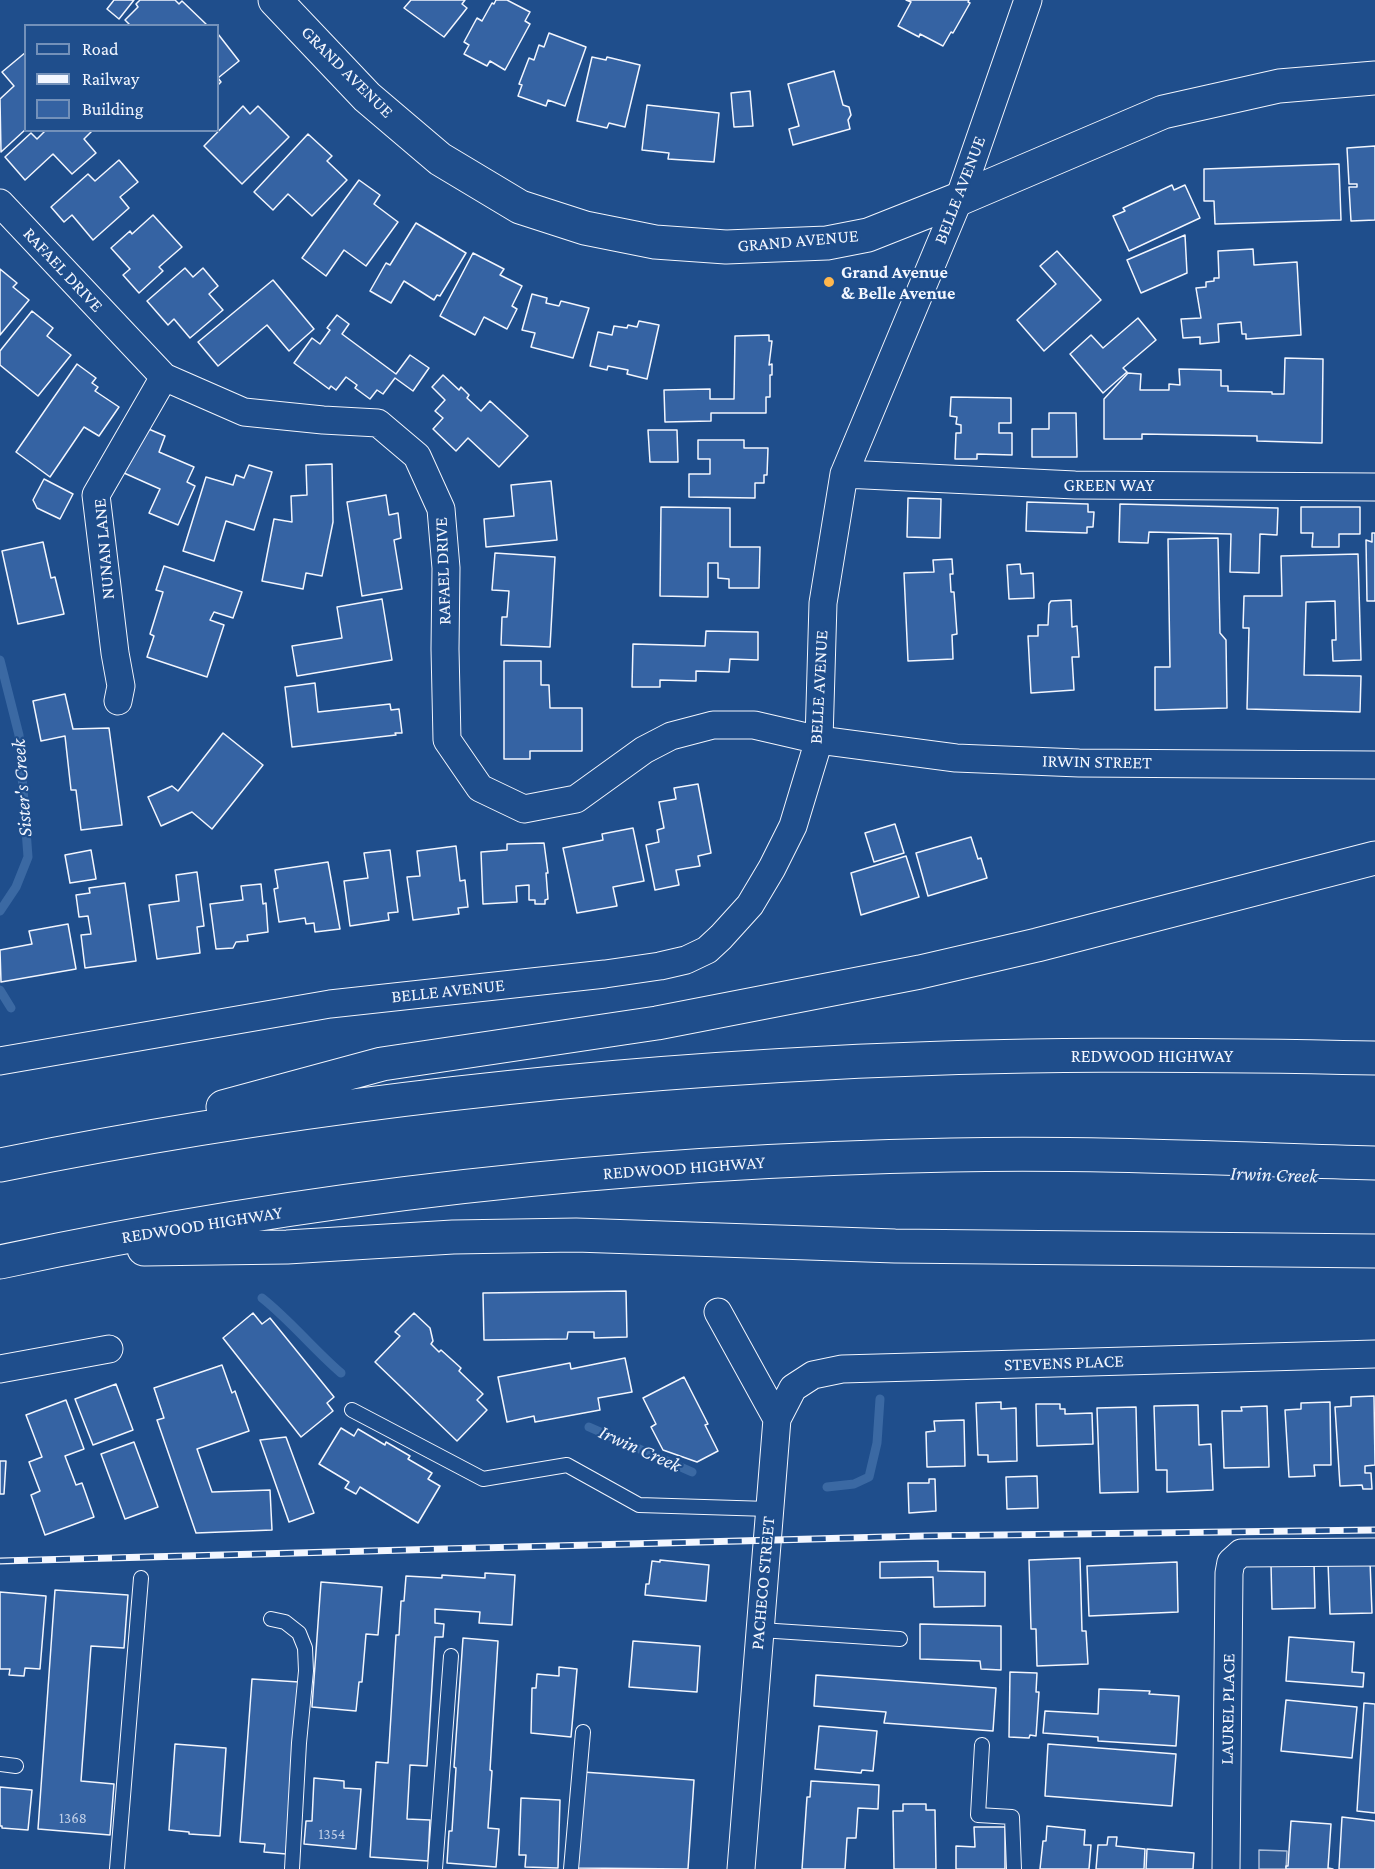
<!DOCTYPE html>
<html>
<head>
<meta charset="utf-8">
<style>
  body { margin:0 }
  #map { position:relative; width:1375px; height:1869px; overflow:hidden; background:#1f4e8c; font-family:"Crimson Pro",serif }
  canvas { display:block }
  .legend { position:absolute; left:24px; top:24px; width:195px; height:108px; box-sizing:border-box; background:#1f4e8c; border:2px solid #7391ba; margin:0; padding:8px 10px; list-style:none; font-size:18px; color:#f2f6ff }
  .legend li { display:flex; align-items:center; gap:12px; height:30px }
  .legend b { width:30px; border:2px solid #7391ba }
</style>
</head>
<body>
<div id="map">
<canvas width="1375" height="1869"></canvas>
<ul class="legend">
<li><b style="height:8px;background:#1f4e8c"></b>Road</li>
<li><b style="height:8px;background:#f2f6ff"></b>Railway</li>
<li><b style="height:16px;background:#3563a3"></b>Building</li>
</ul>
</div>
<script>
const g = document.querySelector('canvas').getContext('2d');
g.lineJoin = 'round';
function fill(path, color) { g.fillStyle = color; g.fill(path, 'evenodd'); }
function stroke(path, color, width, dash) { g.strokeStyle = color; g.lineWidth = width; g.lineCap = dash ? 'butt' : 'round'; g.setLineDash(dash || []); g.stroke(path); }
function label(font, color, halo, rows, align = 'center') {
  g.font = font + ' "Crimson Pro",serif'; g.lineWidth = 4.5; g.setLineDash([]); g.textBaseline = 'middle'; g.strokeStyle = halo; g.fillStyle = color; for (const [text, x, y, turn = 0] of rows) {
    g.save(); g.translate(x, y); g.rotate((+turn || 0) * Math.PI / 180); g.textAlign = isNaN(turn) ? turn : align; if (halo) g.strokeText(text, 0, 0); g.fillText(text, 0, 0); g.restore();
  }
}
const parking = new Path2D(`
  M1259,1850L1287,1851L1286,1869H1259Z`);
const stream = new Path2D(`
  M0,660L19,735L28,857L16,887L0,911
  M0,990L11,1008
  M262,1298C291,1321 313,1349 341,1373
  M589,1427L692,1472
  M827,1487L854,1484L869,1477L877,1443L880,1399`);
const building = new Path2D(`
  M114,0H134L119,19L107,9Z
  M140,0H175L179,4L182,1L207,25L131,26L125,20L138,7L136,4Z
  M411,0H465L462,4L467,8L444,37L404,8Z
  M496,0H507L530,12L525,21L530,24L505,70L490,61L487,66L464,54L469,45L464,42L477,18L482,21L492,3L494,4Z
  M906,0H969L968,2L970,3L953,33L951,32L943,46L920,34L919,37L898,26L911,2Z
  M549,33L586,47L565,106L548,100L546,106L518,96L522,85L519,84L529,58L534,60L539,45L544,47Z
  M218,34L239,61L218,78L221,82L218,85Z
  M26,52V129L1,152L0,99L14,86L2,72Z
  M592,57L606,60L607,57L640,65L625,127L609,123L607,128L577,121Z
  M834,71L843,105L849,107L851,115L848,120L850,129L793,145L789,129L799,126L788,84Z
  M750,91L753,126L734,127L731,93Z
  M647,105L719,113L714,162L668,159L669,153L642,150Z
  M243,106L250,114L258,106L289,137L242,184L204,146Z
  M46,130H93L84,139L96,153L72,174L53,154L25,180L5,157L31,133L37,139Z
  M308,134L332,156L327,161L347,180L312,216L288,194L273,210L254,192Z
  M1375,146V220L1351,221L1349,187H1357V184H1349L1347,148Z
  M119,160L138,182L120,197L129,208L93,240L72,215L64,222L51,207L88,174L95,181Z
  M1339,164L1341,220L1215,224L1214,201H1204V169Z
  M359,180L380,195L374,204L398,222L366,266L344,250L326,276L302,258Z
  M1172,185L1174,190L1185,185L1200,218L1129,251L1113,216L1125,211L1123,208Z
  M153,215L182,247L159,267L163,271L139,293L123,275L130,269L111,248L130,231L132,234Z
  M416,223L466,253L440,296L437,295L434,300L404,281L391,303L370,291L386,263L390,265Z
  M1185,235L1187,273L1141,293L1127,260Z
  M1253,249L1254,265L1297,262L1301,335L1246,339V334H1242L1241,322L1218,324L1219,342L1200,344V337L1183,338L1181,319L1201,318L1196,288L1206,287V282L1214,281V278H1219L1218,251Z
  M1057,251L1101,300L1044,351L1017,320L1056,284L1040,266Z
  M473,253L504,269L500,275L522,286L512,306L517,309L507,329L484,317L475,335L440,316Z
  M185,268L193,277L203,268L218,286L209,294L223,310L190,338L174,319L168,325L147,301Z
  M0,269L17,283L13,287L29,300L0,335Z
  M273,280L314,329L289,351L267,325L218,366L198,342Z
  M532,294L547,298L546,303L559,306L561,301L589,308L573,358L531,347L535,333L522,330Z
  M32,311L53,328L47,336L71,355L38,396L0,365V351Z
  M337,315L349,324L342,334L396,374L410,355L429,368L413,391L395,378L383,394L377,390L370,399L355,388L357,385L346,377L336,390L331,386L329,389L294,363L312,338L320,344L330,330L327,328Z
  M1138,318L1156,340L1123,368L1127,372L1103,393L1070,354L1091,335L1103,348Z
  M639,321L659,325L647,379L627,374L628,370L608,366L607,370L590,366L598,332L612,335L614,326L627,328L628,325L637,327Z
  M769,335V341H772L769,365L772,364V375H770V397H766V413H711V421L665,422L664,390L710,389V399H734L735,336Z
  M1285,358L1323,359L1322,443L1257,441V436L1142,434V439H1104V399L1128,373L1141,374L1140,390H1169V384L1180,385L1179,369L1221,370V386H1228V391L1272,392V394H1284Z
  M77,364L96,378L92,383L98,387L95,391L119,407L99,436L84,427L50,477L16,452Z
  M443,375L459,390L461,387L469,395L467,398L481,411L490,401L528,436L499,467L468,438L456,451L433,429L443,418L435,411L445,400L432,387Z
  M951,397L1011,398V423H999V433H1012V455L977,454V459H955L956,433H961V425L956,424L957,417L950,416Z
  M1049,413H1076L1077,457H1032V429H1049Z
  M144,427L165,436L159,452L194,467L187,482L195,486L178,525L149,513L160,489L124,473Z
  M648,430H677L678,462H650Z
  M698,440H744V448H768L767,475H764V483H755V498L689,497V474H710V459H698Z
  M332,464L333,522L322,576L306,573L303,589L262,581L274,519L292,522L291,496L307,495L306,465Z
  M249,465L272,472L254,530L226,521L214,561L183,551L206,477L233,485L236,475L244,478Z
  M44,479L73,494L60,519L37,508L33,500Z
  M551,481L557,540L486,547L484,519L514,516L511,485Z
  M386,495L389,515L398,513L401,538L394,540L402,589L362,596L347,502Z
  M908,498L941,499L940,538L907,537Z
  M1027,502L1088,504V512H1094L1093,527H1087V533L1026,531Z
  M1120,504L1278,508L1277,535L1260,534L1259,573L1230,572L1231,534L1149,532L1148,543L1119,542Z
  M661,507L730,508V547H760L759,588H729V579L718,578V563H708V597L660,596Z
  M1301,507H1360V534H1339V547H1312L1313,533H1301Z
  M1372,533H1375V601H1367L1366,540L1372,542Z
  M1218,538L1220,633L1226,640L1227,708L1155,710V667H1170L1168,539Z
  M43,542L51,578L55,577L64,614L18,624L2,551Z
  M495,553L555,557L550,647L501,645L502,617H507L509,591L492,590Z
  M1358,554L1361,660L1333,661L1332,640H1336L1335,601L1306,602L1304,675L1361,676L1360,712L1247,709L1249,628H1243L1244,596H1282L1281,556Z
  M952,559L953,574H950L951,592H954L957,634L952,635L953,659L908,661L904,573L934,572L933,560Z
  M1020,564L1021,574L1033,573L1034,598L1009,599L1007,565Z
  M164,566L242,592L233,618L214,612L210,620L224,625L207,677L147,657L154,636L150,634L163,592L156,590Z
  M382,599L392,660L297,676L292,646L342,638L337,607Z
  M1071,600L1072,627L1077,626L1079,657H1072L1074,690L1031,693L1028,636H1038V625H1048L1049,604L1051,601Z
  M706,631L758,632V660L730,659L729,672L696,671V681L660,680V687H632L633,644L705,646Z
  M504,661H541V685H549L550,708H582V751H530V759H504Z
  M315,683L318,712L390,704L391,710L399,709L402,733H395L396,735L292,747L285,687Z
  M65,694L73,729L109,728L122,825L81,830L76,790H71L65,736L41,741L33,701Z
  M223,733L263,765L212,829L192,812L161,826L148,797L172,786L178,791Z
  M698,784L711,853L698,856L700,866L676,870L679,885L655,890L646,845L659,842L657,830L664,828L659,802L676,799L674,788Z
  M895,824L904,853L874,862L865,833Z
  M633,828L644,881L613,887L617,906L577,913L563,848L603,840L602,834Z
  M971,837L978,859L981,858L987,878L928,896L916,853Z
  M544,843L548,873H546L548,899L545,900V904H535V900H529V885L516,886L517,902L483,904L481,852L507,850V844Z
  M456,846L460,881L465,880L468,907L458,908L459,914L413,920L407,877L420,876L417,851Z
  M91,850L96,879L70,883L65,855Z
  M390,850L398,912L388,913L389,920L350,926L344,881L368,878L364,853Z
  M906,856L919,897L861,915L851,873Z
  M328,862L340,929L315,932L314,923L306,924L305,918L279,922L274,889L278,888L275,870Z
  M197,872L204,926L197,927L200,953L157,959L149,905L179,901L176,875Z
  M125,883L136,961L85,968L81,935L91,934L88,916L79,917L76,895L90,893L89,888Z
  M261,884L263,904L266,903L268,932L247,935L248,941L236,942L233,948L216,949L210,904L243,900L241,886Z
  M68,924L76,969L1,982L0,950L32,944L29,931Z
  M626,1291L627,1337L594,1338V1332H568L567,1339L484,1340L483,1293Z
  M253,1313L262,1324L270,1318L334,1397L327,1403L333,1411L301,1437L223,1338Z
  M414,1313L430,1328L433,1341L431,1344L439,1352L441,1350L461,1368L459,1371L483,1394L477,1400L487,1410L457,1441L375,1362L400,1336L395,1332Z
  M625,1358L632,1392L598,1398L600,1410L535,1422L534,1416L507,1422L498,1377L570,1363L571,1369Z
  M222,1365L232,1393L235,1391L249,1431L197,1449L212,1492L270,1490L272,1530L196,1533L157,1420L164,1418L154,1388Z
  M684,1377L708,1424L705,1425L718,1451L697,1462L663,1450L651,1427L656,1424L643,1398Z
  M116,1384L133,1430L93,1445L75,1399Z
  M1374,1396L1375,1465L1365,1466V1473H1371L1372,1489H1363L1362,1485L1340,1486L1335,1407L1351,1406V1397Z
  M66,1400L84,1449L65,1456L76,1485L82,1483L94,1517L45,1535L31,1495L40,1491L29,1462L42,1457L26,1415Z
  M1001,1402V1409L1016,1408L1017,1461L988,1462V1455H978L976,1403Z
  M1330,1402L1331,1465H1314L1315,1476L1289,1477L1285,1410L1301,1409V1403Z
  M1036,1404H1060V1409H1065V1414L1092,1413L1093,1444L1037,1446Z
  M1198,1405L1199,1445L1211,1444L1213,1490L1167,1492V1470H1156L1154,1406Z
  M1267,1406L1269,1467L1224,1468L1222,1411H1242L1241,1407Z
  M1136,1407L1138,1492L1100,1493L1097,1408Z
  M964,1420L965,1466L927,1467L926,1432L935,1431L934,1421Z
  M341,1428L354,1436L358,1429L385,1445L386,1442L410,1456L408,1459L432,1473L428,1479L440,1486L418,1523L360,1487L356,1494L345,1488L349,1482L319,1464Z
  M286,1437L314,1513L289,1522L260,1440Z
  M134,1442L158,1507L125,1519L101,1454Z
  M0,1461H6L4,1494H0Z
  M1037,1476L1038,1508L1007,1509L1006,1477Z
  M929,1479H935L936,1511L909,1513L908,1483H929Z
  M1080,1558L1082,1631H1086L1088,1664L1037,1666L1036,1629H1031L1029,1560Z
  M660,1560L709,1565L706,1601L645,1595L646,1584H649L652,1561L660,1562Z
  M938,1561V1571L985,1572V1606L934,1607L933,1577L880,1578V1562Z
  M1370,1561L1372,1613L1330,1614L1328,1562Z
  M1177,1562L1178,1612L1089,1616L1087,1566Z
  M1314,1562L1315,1608L1272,1609L1271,1564Z
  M485,1573L515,1575L512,1625L479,1623L480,1612L435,1609V1623L444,1624L443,1637H435L427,1766L410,1765L407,1819L430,1820L428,1861L370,1857L376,1762L388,1763L396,1635H399L401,1601H404L406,1576L442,1578V1575L485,1578Z
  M321,1582L382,1587L378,1635L366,1634L362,1682H359L356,1711L312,1707Z
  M55,1590L128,1595L124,1648L91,1646L81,1781L114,1784L110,1835L38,1829Z
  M0,1592L46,1596L40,1669L25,1668L24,1676L9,1675L10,1669H0Z
  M920,1624L1001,1626V1670L981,1669L980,1661L920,1659Z
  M1289,1637L1354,1642L1352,1672L1364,1673L1363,1687L1286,1681Z
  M463,1638L498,1641L490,1770L492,1771L488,1828L499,1829L496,1867L447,1863L449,1831H452L456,1768L454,1767Z
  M633,1641L700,1646L697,1692L629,1687Z
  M559,1667L577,1669L571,1737L531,1733L532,1688H536L537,1674L559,1676Z
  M1010,1672L1037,1673L1036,1692H1039L1036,1736L1030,1735L1029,1738L1009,1737Z
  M816,1675L996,1688L993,1731L884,1723L886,1712L814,1706Z
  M252,1679L299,1682L286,1854L264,1852L265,1844L240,1842Z
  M1099,1689L1150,1691L1149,1694L1179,1696L1176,1746L1098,1741V1737L1043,1733L1045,1711L1098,1714Z
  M1286,1700L1357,1707L1352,1758L1281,1751Z
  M1364,1703L1375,1704V1813L1357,1811Z
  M819,1726L877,1731L873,1771L862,1770L861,1773L815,1769Z
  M175,1744L226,1748L220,1836L189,1834V1832L169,1830Z
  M1048,1744L1176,1754L1172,1806L1045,1796Z
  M583,1772L694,1780L688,1869L577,1868Z
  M314,1778L344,1781V1788L361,1789L356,1849L304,1844L306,1821H312Z
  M811,1781L879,1785L878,1809L858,1808L856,1838H847L845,1869H802L807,1797H810Z
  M0,1787L32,1790L28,1830L2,1828V1826H0Z
  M521,1798L560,1800L558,1868L525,1867L526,1855H519Z
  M903,1804H926V1810H935L936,1869H894L893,1811H903Z
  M1342,1817L1375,1821V1869H1339Z
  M1291,1821L1331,1824L1328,1868L1333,1869H1286V1866H1288Z
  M1047,1826L1085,1830L1084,1845H1091L1089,1869H1040L1043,1841H1046Z
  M974,1827H1005V1869H956V1846L975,1847Z
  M1108,1837H1117L1116,1846L1145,1849L1144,1869H1096L1098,1845H1107Z
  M1147,1849L1194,1853L1193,1869H1146Z`);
const service = new Path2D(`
  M352,1410L483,1479L567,1465L639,1505L769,1509
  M271,1619L285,1622L299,1633L305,1648L306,1671L299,1743L292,1869
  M760,1630L900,1639
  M982,1745L978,1815L1012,1817L1014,1869
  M0,1764L16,1766
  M117,1869L141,1578
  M435,1869L451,1656
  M571,1869L583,1732`);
const minor = new Path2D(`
  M0,203L164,377L244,412L323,420L378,423L417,456L441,509L446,568L445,649L447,740L480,788L524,809L576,799L644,750L671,736L713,725H754L819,740L956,758L1079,763L1375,765
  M844,474L1075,485L1375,487
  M118,701L121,686L115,653L96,495L164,377
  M0,1061L330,1004L605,974L660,966L686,960L707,950L721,937L750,905L772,868L793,826L819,740L823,603L844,474L959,199L1028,0
  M718,1312L777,1419L741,1869
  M0,1369L109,1349
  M777,1419L793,1388L813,1375L842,1369L1375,1354
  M1226,1869L1229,1573L1231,1562L1241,1553L1375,1552`);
const tertiary = new Path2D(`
  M275,0L367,97L440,159L520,207L585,228L655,242L726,247L827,243L868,235L959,199L1163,112L1279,86L1375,78`);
const motorway = new Path2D(`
  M223,1107L382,1064L657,1023L920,972L1037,945L1375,858
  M0,1165C272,1110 549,1077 826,1063C1009,1053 1192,1054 1375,1058
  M144,1249L287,1247L453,1237L576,1235L895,1246L1375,1251
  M0,1262C312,1195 632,1161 951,1155C1093,1152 1234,1159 1375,1163`);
const rail = new Path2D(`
  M0,1561L923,1536L1375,1530`);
const markers = [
  [829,282,6,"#ffb74d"]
];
const numberNames = [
  ["1368",73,1818],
  ["1354",332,1834]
];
const streetNames = [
  ["GRAND AVENUE",347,72,45],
  ["BELLE AVENUE",960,190,-69],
  ["GRAND AVENUE",798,241,-5],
  ["RAFAEL DRIVE",63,270,47],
  ["GREEN WAY",1109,485],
  ["NUNAN LANE",104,549,-95],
  ["RAFAEL DRIVE",443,571,-92],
  ["BELLE AVENUE",819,687,-87],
  ["IRWIN STREET",1097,762,1],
  ["BELLE AVENUE",448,991,-6],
  ["REDWOOD HIGHWAY",1152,1056],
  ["REDWOOD HIGHWAY",684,1168,-4],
  ["REDWOOD HIGHWAY",202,1225,-9],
  ["STEVENS PLACE",1064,1363,-2],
  ["PACHECO STREET",763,1583,-85],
  ["LAUREL PLACE",1228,1709,-89]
];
const poiNames = [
  ["Grand Avenue",841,272],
  ["& Belle Avenue",841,293]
];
const waterNames = [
  ["Sister's Creek",22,788,-94],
  ["Irwin Creek",1274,1175,2],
  ["Irwin Creek",640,1449,24]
];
fill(parking, '#305b95');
stroke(parking, '#a8bbd7', 1.5);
stroke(stream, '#3b69a3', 9);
fill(building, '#3563a3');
stroke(building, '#f2f6ff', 1.5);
stroke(service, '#f2f6ff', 16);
stroke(minor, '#f2f6ff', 29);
stroke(tertiary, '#f2f6ff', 35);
stroke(motorway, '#f2f6ff', 35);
stroke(service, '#1f4e8c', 14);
stroke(minor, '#1f4e8c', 27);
stroke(tertiary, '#1f4e8c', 33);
stroke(motorway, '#1f4e8c', 33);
stroke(rail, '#f2f6ff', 7);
stroke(rail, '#1f4e8c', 4.5, [14]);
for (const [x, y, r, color] of markers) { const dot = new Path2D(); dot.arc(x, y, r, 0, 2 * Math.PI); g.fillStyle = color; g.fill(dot); stroke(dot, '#1f4e8c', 2); }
label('15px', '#c3d1e8', null, numberNames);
label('18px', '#f2f6ff', '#1f4e8c', streetNames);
label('bold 18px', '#f2f6ff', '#1f4e8c', poiNames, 'left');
label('italic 20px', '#f2f6ff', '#1f4e8c', waterNames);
</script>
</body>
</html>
